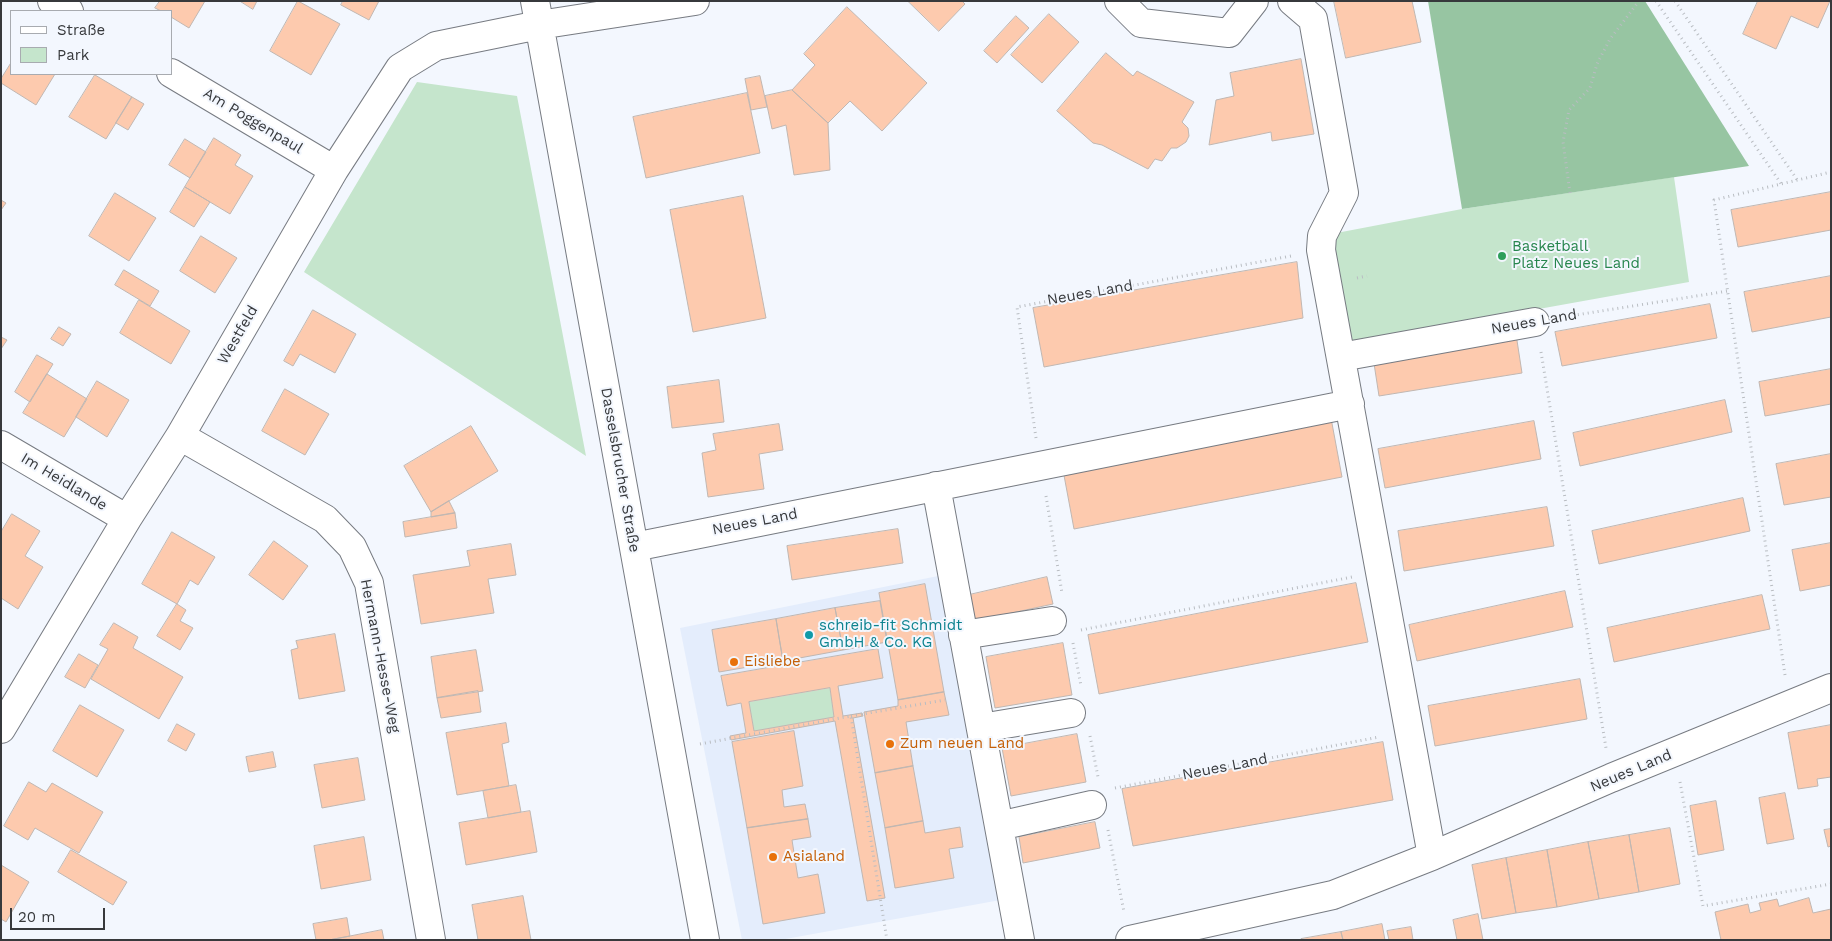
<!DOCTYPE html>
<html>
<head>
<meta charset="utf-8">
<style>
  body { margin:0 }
  #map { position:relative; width:1832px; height:941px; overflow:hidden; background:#f3f7fe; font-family:"Work Sans",sans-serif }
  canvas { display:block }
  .frame { position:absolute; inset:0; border:2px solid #37393c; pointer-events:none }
  .legend { position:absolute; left:10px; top:10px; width:162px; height:65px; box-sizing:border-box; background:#f3f7fe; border:1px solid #a8abb0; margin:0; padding:6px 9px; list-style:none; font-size:15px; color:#37393c }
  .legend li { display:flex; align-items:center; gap:10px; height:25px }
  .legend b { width:25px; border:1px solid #a8abb0 }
  .scale { position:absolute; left:10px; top:908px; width:95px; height:22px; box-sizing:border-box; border:2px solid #37393c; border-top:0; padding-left:6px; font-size:15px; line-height:18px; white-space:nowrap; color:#37393c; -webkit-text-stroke:4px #f3f7fe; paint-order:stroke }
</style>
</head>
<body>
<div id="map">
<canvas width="1832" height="941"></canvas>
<div class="frame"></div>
<ul class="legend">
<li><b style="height:6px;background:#fff"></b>Straße</li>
<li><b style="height:14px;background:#c5e5cc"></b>Park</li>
</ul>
<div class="scale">20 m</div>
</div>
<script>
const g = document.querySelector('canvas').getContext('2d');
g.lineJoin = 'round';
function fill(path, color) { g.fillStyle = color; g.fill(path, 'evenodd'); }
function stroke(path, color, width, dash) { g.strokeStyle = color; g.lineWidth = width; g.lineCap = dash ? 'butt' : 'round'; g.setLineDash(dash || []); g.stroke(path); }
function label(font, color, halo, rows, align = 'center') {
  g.font = font + ' "Work Sans",sans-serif'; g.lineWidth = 4; g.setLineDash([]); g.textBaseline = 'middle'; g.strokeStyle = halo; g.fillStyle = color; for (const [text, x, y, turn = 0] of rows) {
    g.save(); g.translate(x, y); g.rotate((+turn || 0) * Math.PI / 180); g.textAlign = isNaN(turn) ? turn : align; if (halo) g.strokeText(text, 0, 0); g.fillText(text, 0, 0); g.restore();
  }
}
const built = new Path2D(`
  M943,575L1006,899L780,940H742L680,628Z`);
const green = new Path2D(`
  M417,82L517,96L586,456L304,272Z
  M1674,177L1689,282L1483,319L1347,345L1326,235L1462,209Z
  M830,688L834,717L754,731L749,702Z`);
const forest = new Path2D(`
  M1428,1H1645L1749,166L1462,209Z`);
const building = new Path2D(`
  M160,1H205L189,28L171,17V11H161L155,8Z
  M240,1H257L253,9Z
  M298,1L340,24L311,75L270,51Z
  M343,1H379L369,20L341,5Z
  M908,1H962L965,4L939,31Z
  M1334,1H1412L1421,42L1346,58Z
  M1758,1H1830L1818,28L1791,16L1776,49L1743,34Z
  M847,7L927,83L882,131L850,101L828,123L792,90L815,65L804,54Z
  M1049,14L1079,42L1042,83L1011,55Z
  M1016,16L1029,28L997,63L984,51Z
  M1106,53L1133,76L1137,71L1194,102L1182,122L1188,128L1189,136L1186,142L1177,148H1171L1162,161L1155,159L1148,169L1102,145L1093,143L1057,111Z
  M1301,59L1314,134L1272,141L1271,132L1209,145L1216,100L1234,96L1230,73Z
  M11,63V74H55L36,105L1,83V79Z
  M95,75L132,97L106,139L69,117Z
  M760,76L767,107L751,110L745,79Z
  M792,90L828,123L830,170L794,175L786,125L772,129L765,96Z
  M747,93L760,153L646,178L633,117Z
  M132,97L144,104L128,130L116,123Z
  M214,138L241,155L235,165L253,176L230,214L185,187Z
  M185,139L206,152L190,178L169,165Z
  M185,187L210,202L194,227L170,212Z
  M1831,192V230L1738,247L1731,210Z
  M115,193L156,218L129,261L89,236Z
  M743,196L766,318L693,332L670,210Z
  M1,200L6,203L1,210Z
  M201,236L237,258L215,293L180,271Z
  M1297,262L1303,318L1044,367L1033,308Z
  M124,270L159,291L150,306L115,285Z
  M1831,276V317L1752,332L1744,292Z
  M139,300L190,331L171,364L120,333Z
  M1710,304L1717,338L1562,366L1555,332Z
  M313,310L356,334L335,373L300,354L293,366L284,361Z
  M59,327L71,334L63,346L51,339Z
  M1516,334L1522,373L1379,396L1373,357Z
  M1,337L7,340L1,349Z
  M37,355L53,364L30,402L15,392Z
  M1831,369V404L1765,416L1759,382Z
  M47,374L87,399L64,437L23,413Z
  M719,380L724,422L672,428L667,387Z
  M97,381L129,400L107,437L76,417Z
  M285,389L329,414L305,455L262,431Z
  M1725,400L1732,432L1580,466L1573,433Z
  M1331,418L1342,477L1074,529L1063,470Z
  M1534,421L1541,459L1385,488L1378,449Z
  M779,424L783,450L759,454L764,489L708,497L702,453L716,450L713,434Z
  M471,426L498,471L431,512L404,466Z
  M1831,454V497L1784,505L1776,464Z
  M1743,498L1750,531L1599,564L1592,531Z
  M449,501L455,513L431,517V512Z
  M1547,507L1554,546L1404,571L1398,531Z
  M455,513L457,528L405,537L403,522Z
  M12,514L40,531L25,556L43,567L18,609L1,598V532Z
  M898,529L903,563L792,580L787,546Z
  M172,532L215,557L198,585L190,580L177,604L142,584Z
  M274,541L308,566L283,600L249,575Z
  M1831,543V585L1800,591L1792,550Z
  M511,544L516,575L488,579L494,613L421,624L413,575L470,566L467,551Z
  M1047,577L1053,604L975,621L969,595Z
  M1356,583L1368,642L1099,694L1088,635Z
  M925,584L944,692L898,700L879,593Z
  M1565,591L1573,627L1417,661L1409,625Z
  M1762,595L1770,629L1614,662L1607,628Z
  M880,601L887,642L843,650L835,608Z
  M177,604L186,610L180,621L193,628L180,650L157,636Z
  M835,608L843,650L783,661L776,619Z
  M776,619L783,661L719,672L712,630Z
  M114,623L138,637L133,648L183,677L159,719L91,679L108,649L100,645Z
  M335,634L345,691L299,699L291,650L298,648L296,641Z
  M1063,643L1072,695L995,708L986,657Z
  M878,649L883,678L838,686L843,716L862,713L863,716L853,718L885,898L867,901L835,721L731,740L730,736L746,733L741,703L727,706L721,676ZM830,688L834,717L754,731L749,702Z
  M476,650L483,691L437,698L431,657Z
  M79,654L98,665L85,688L65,677Z
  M1580,679L1587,719L1435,746L1428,706Z
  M478,691L481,712L441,718L437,698Z
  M944,692L949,715L906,722L913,766L875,773L864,712L898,706V700Z
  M80,705L124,730L97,777L53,751Z
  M506,723L509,742L502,744L509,786L457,795L446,733Z
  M177,724L195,734L186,751L168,741Z
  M1831,725V777L1817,779L1818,786L1798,789L1788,733Z
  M794,731L803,786L782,790L784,807L805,804L808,819L747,828L732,742Z
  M1077,734L1086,782L1011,796L1002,748Z
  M1383,742L1393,800L1133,846L1122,789Z
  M273,752L276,767L249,772L246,757Z
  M358,758L365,800L322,808L314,765Z
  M913,766L923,821L885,828L875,773Z
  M29,782L46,792L52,783L103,812L79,853L35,828L28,840L4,826Z
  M516,785L521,812L488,818L483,791Z
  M1785,793L1794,839L1767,844L1759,798Z
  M1716,801L1724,850L1698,855L1690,806Z
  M530,811L537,852L466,865L459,823Z
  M808,819L811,837L792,840L798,878L818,874L825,913L763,924L747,828Z
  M923,821L925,833L960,827L963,847L949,849L954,878L895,888L885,828Z
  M1095,822L1100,848L1023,863L1019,837Z
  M1670,828L1680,884L1639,892L1629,835Z
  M1831,829V846L1828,847L1824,830Z
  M1629,835L1639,892L1599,899L1588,842Z
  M364,837L371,880L321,889L314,846Z
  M1588,842L1599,899L1557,907L1547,850Z
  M71,850L127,882L113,905L58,872Z
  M1547,850L1557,907L1516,913L1506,858Z
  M1506,858L1516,913L1482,919L1472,865Z
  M1,865L29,882L6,922L1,919Z
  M523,896L531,940H478L472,905Z
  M1809,898L1813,913L1831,909V940H1721L1715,912L1748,904L1750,913L1761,910L1759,903L1777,899L1779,906Z
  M1478,914L1483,940H1457L1453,920Z
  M347,918L350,936L329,940H316L313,924Z
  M1382,924L1385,940H1343L1341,932Z
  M1411,927L1413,940H1389L1387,931Z
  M382,930L384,940H329L350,936Z
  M1341,932L1343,940H1301V939Z`);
const path = new Path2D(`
  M1656,1L1782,185
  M1675,1L1798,181
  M1570,193L1563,142L1569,110L1590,88L1597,64L1610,39L1639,1
  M1357,278L1367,276
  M1563,317L1728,291
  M1541,352L1606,748
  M1036,438L1017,307L1291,256
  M1046,496L1062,593
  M1081,630L1352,577
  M1073,643L1081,686
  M1785,675L1714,200L1831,172
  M851,716L945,700
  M1090,736L1098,777
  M700,744L851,716L887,940
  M1680,782L1703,906L1831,884
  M1115,788L1379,737
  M1108,830L1124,912`);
const minor = new Path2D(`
  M52,1L69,11
  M535,1L705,940
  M1119,1L1141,23L1229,33L1254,1
  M1292,1L1313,19L1344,193L1322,236L1321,250L1432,856
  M171,73L334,170
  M1341,357L1535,322
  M180,436L325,519L352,547L369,583L431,940
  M1,445L127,519
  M936,486L1020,940
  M634,547L1350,404
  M963,635L1052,621
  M981,728L1071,713
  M1,729L127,519L180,436L334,170L400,68L436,46L539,25L695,1
  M999,826L1092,805
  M1130,940L1333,895L1432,856L1611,778L1831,688`);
const markers = [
  [1502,256,5,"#2e9e5b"],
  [809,635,5,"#0f9aa8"],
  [734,662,5,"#e8710a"],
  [890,744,5,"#e8710a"],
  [773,857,5,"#e8710a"]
];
const streetNames = [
  ["Am Poggenpaul",253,121,31],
  ["Neues Land",1090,293,-10],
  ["Neues Land",1534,322,-10],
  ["Westfeld",238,335,-60],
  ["Dasselsbrucher Straße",620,470,80],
  ["Im Heidlande",64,482,31],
  ["Neues Land",755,522,-11],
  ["Hermann-Hesse-Weg",380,656,79],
  ["Neues Land",1225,767,-11],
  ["Neues Land",1631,771,-23]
];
const leisureNames = [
  ["Basketball",1512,247],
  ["Platz Neues Land",1512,264]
];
const cultureNames = [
  ["schreib-fit Schmidt",819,626],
  ["GmbH & Co. KG",819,643]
];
const foodNames = [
  ["Eisliebe",744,662],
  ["Zum neuen Land",900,744],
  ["Asialand",783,857]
];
fill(built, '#e4edfc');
fill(green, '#c5e5cc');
fill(forest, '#97c5a2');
fill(building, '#fdcaae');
stroke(building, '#c0b7b2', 1);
stroke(minor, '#777b82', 30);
stroke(path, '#b9bdc2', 3, [1, 4]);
stroke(minor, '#fff', 28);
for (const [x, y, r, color] of markers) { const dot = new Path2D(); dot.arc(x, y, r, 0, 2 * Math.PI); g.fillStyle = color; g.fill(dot); stroke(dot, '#f3f7fe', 2); }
label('15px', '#37393c', '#f3f7fe', streetNames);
label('15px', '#27864d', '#f3f7fe', leisureNames, 'left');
label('15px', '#0d838f', '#f3f7fe', cultureNames, 'left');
label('15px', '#c56008', '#f3f7fe', foodNames, 'left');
</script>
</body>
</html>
